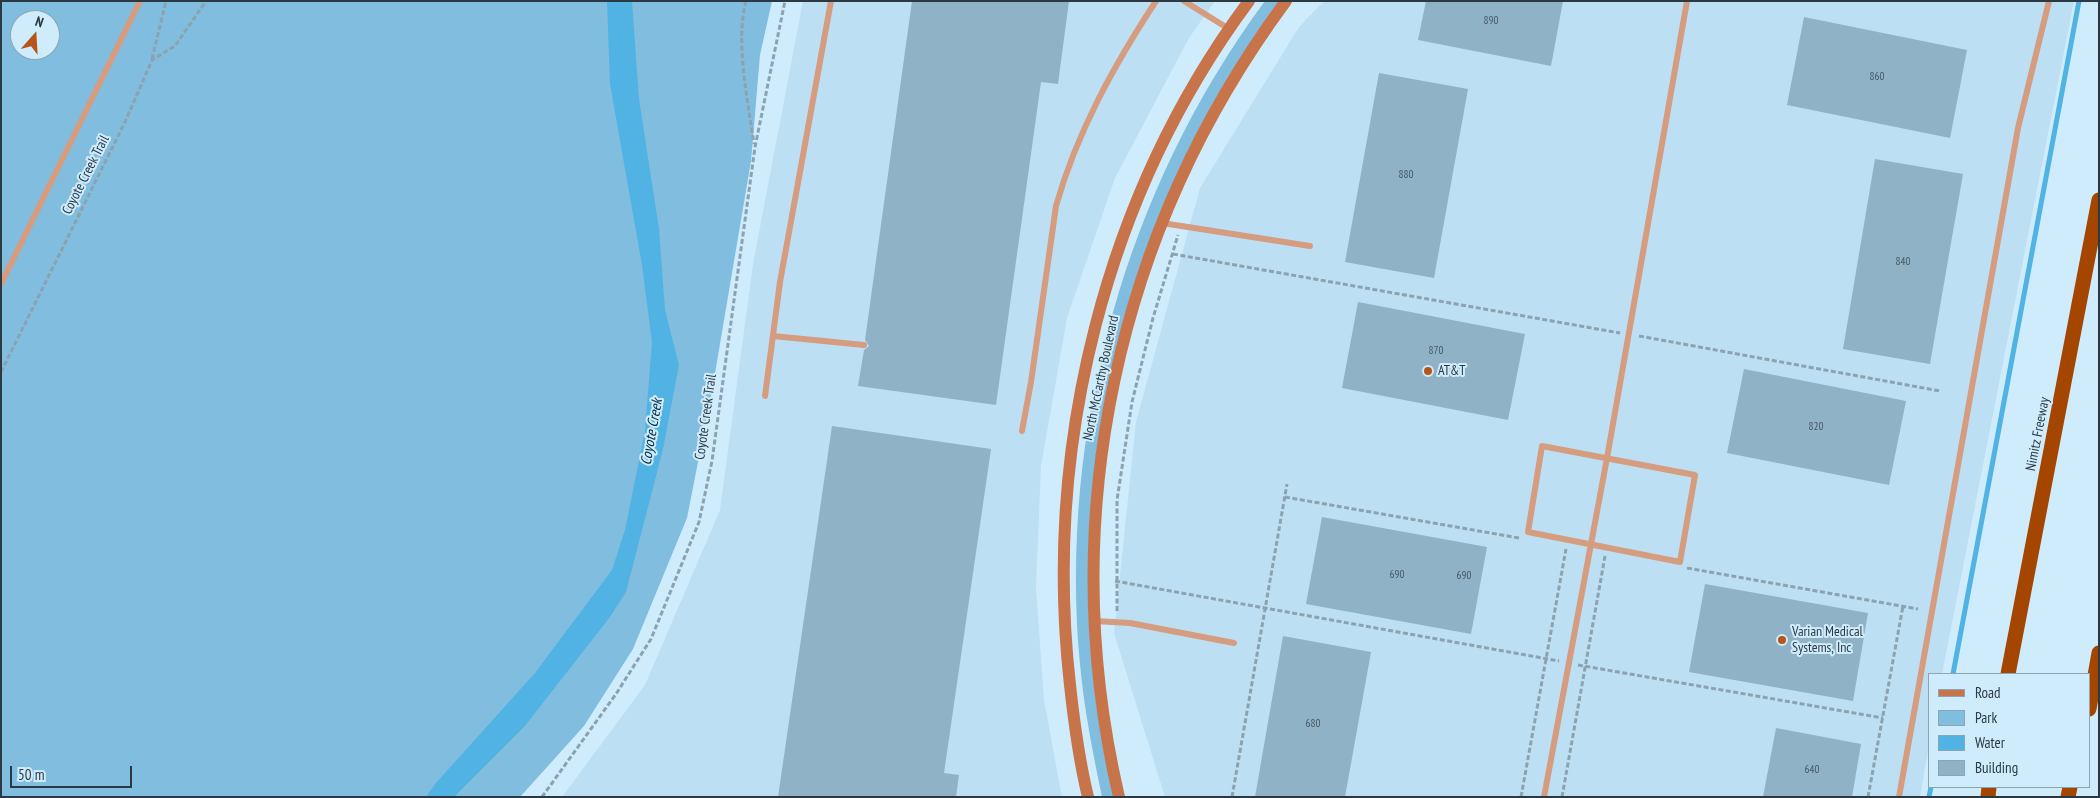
<!DOCTYPE html>
<html>
<head>
<meta charset="utf-8">
<style>
  body { margin:0 }
  #map { position:relative; width:2100px; height:798px; overflow:hidden; background:#cfecfd; font-family:"PT Sans Narrow",sans-serif }
  canvas { display:block }
  .frame { position:absolute; inset:0; border:2px solid #2b3a42; pointer-events:none }
  .legend { position:absolute; left:1928px; top:673px; width:162px; height:115px; box-sizing:border-box; background:#cfecfd; border:1px solid #8da5b2; margin:0; padding:6px 9px; list-style:none; font-size:15px; color:#2b3a42 }
  .legend li { display:flex; align-items:center; gap:10px; height:25px }
  .legend b { width:25px; border:1px solid #8da5b2 }
  .north { position:absolute; left:10px; top:10px; width:50px; height:50px; box-sizing:border-box; background:#cfecfd; border:1px solid #8da5b2; border-radius:50%; rotate:19deg; font-size:14px; font-weight:700; line-height:20px; text-align:center; color:#2b3a42 }
  .north::after { content:''; display:block; margin:auto; width:18px; height:22px; background:#b75519; clip-path:polygon(50% 0,100% 100%,50% 72%,0 100%) }
  .scale { position:absolute; left:10px; top:766px; width:122px; height:22px; box-sizing:border-box; border:2px solid #2b3a42; border-top:0; padding-left:6px; font-size:15px; line-height:18px; white-space:nowrap; color:#2b3a42; -webkit-text-stroke:4px #cfecfd; paint-order:stroke }
</style>
</head>
<body>
<div id="map">
<canvas width="2100" height="798"></canvas>
<div class="frame"></div>
<ul class="legend">
<li><b style="height:6px;background:#c8744a"></b>Road</li>
<li><b style="height:14px;background:#80bddf"></b>Park</li>
<li><b style="height:14px;background:#50b3e4"></b>Water</li>
<li><b style="height:14px;background:#8fb2c6"></b>Building</li>
</ul>
<div class="north">N</div>
<div class="scale">50 m</div>
</div>
<script>
const g = document.querySelector('canvas').getContext('2d');
g.lineJoin = 'round';
function fill(path, color) { g.fillStyle = color; g.fill(path, 'evenodd'); }
function stroke(path, color, width, dash) { g.strokeStyle = color; g.lineWidth = width; g.lineCap = dash ? 'butt' : 'round'; g.setLineDash(dash || []); g.stroke(path); }
function label(font, color, halo, rows, align = 'center') {
  g.font = font + ' "PT Sans Narrow",sans-serif'; g.lineWidth = 4; g.setLineDash([]); g.textBaseline = 'middle'; g.strokeStyle = halo; g.fillStyle = color; for (const [text, x, y, turn = 0] of rows) {
    g.save(); g.translate(x, y); g.rotate((+turn || 0) * Math.PI / 180); g.textAlign = isNaN(turn) ? turn : align; if (halo) g.strokeText(text, 0, 0); g.fillText(text, 0, 0); g.restore();
  }
}
const built = new Path2D(`
  M803,1H1215L1189,38L1115,178L1067,318L1041,466L1036,587L1044,700L1062,797H562L645,685L720,510L753,264Z
  M1324,1H2074L1942,674H1929V745L1920,797H1165L1114,633L1136,422L1200,188L1299,27Z`);
const green = new Path2D(`
  M1,1H772L760,55L751,161L712,391L687,518L633,649L584,726L520,797H1ZM20,20H50V50H20Z
  M1265,1H1279C1123,213 1059,475 1101,735C1104,756 1110,776 1114,797H1102C1093,753 1084,709 1080,664C1059,430 1125,190 1265,1Z`);
const water = new Path2D(`
  M607,1H632L639,99L659,229L665,310L679,365L663,449L626,592L610,617L524,727L454,797H426L436,783L535,673L612,570L625,530L645,431L652,342L642,265L610,84Z`);
const stream = new Path2D(`
  M1953,674L2079,1
  M1929,797L1931,787`);
const building = new Path2D(`
  M912,1H1069L1058,84L1041,82L996,405L858,386L864,350L869,346L865,340Z
  M1426,1H1563L1551,66L1418,40Z
  M1804,17L1967,50L1950,138L1787,105Z
  M1379,73L1468,89L1434,278L1345,262Z
  M1875,159L1963,174L1930,364L1843,349Z
  M1358,302L1525,334L1508,420L1342,388Z
  M1744,369L1906,401L1889,485L1727,453Z
  M832,426L991,449L944,773L959,775L956,797H778Z
  M1322,517L1487,547L1471,634L1306,604Z
  M1705,584L1868,613L1853,701L1689,672Z
  M1283,636L1371,652L1345,797H1255Z
  M1776,728L1861,744L1852,797H1763Z`);
const path = new Path2D(`
  M746,1C735,42 748,102 754,144
  M152,59L166,1
  M1173,254L1620,333
  M1639,336L1940,391
  M1,372L125,122L152,60L175,46L206,1
  M1285,497L1519,538
  M1687,568L1918,609
  M1115,581L1559,661
  M1117,611V500L1132,402L1153,318L1178,235
  M1578,665L1883,718
  M542,797L616,694L651,639L699,522L712,461L755,147L785,1
  M1232,797L1287,484
  M1521,797L1566,549
  M1562,797L1605,556
  M1868,797L1903,606`);
const lane = new Path2D(`
  M1184,1L1229,29
  M1162,223L1310,246
  M1,284L140,1
  M773,336L864,345
  M765,396L780,282L831,1
  M1022,431L1031,382L1056,206C1077,132 1114,65 1156,1
  M1542,446L1695,475L1680,562L1528,532Z
  M1095,621L1130,623L1234,643
  M1544,797L1607,458L1687,1
  M1899,797L2018,128L2049,1`);
const secondary = new Path2D(`
  M1088,797C1079,760 1074,722 1070,685C1043,446 1105,195 1249,1
  M1119,797C1054,518 1116,231 1286,1`);
const highway = new Path2D(`
  M2008,674L2099,200
  M2089,709L2099,653
  M1988,797L1989,787
  M2068,797L2070,787`);
const markers = [
  [1428,371,5,"#b75519"],
  [1782,640,5,"#b75519"]
];
const numberNames = [
  ["890",1491,21],
  ["860",1877,77],
  ["880",1406,175],
  ["840",1903,262],
  ["870",1436,351],
  ["820",1816,427],
  ["690",1397,575],
  ["690",1464,576],
  ["680",1313,724],
  ["640",1812,770]
];
const streetNames = [
  ["Coyote Creek Trail",86,175,-63],
  ["North McCarthy Boulevard",1101,378,-78],
  ["Coyote Creek Trail",706,417,-82],
  ["Nimitz Freeway",2038,434,-79]
];
const poiNames = [
  ["AT&T",1438,371],
  ["Varian Medical",1792,632],
  ["Systems, Inc",1792,648]
];
const waterNames = [
  ["Coyote Creek",652,432,-80]
];
fill(built, '#bddff3');
fill(green, '#80bddf');
fill(water, '#50b3e4');
stroke(stream, '#50b3e4', 5);
fill(building, '#8fb2c6');
stroke(path, '#8ba2af', 3, [5, 2.5]);
stroke(lane, '#d59c80', 6);
stroke(secondary, '#c8744a', 12);
stroke(highway, '#a44500', 15);
for (const [x, y, r, color] of markers) { const dot = new Path2D(); dot.arc(x, y, r, 0, 2 * Math.PI); g.fillStyle = color; g.fill(dot); stroke(dot, '#cfecfd', 2); }
label('11px', '#445863', null, numberNames);
label('14px', '#2b3a42', '#cfecfd', streetNames);
label('14px', '#2b3a42', '#cfecfd', poiNames, 'left');
label('italic 15px', '#002d41', '#cfecfd', waterNames);
</script>
</body>
</html>
